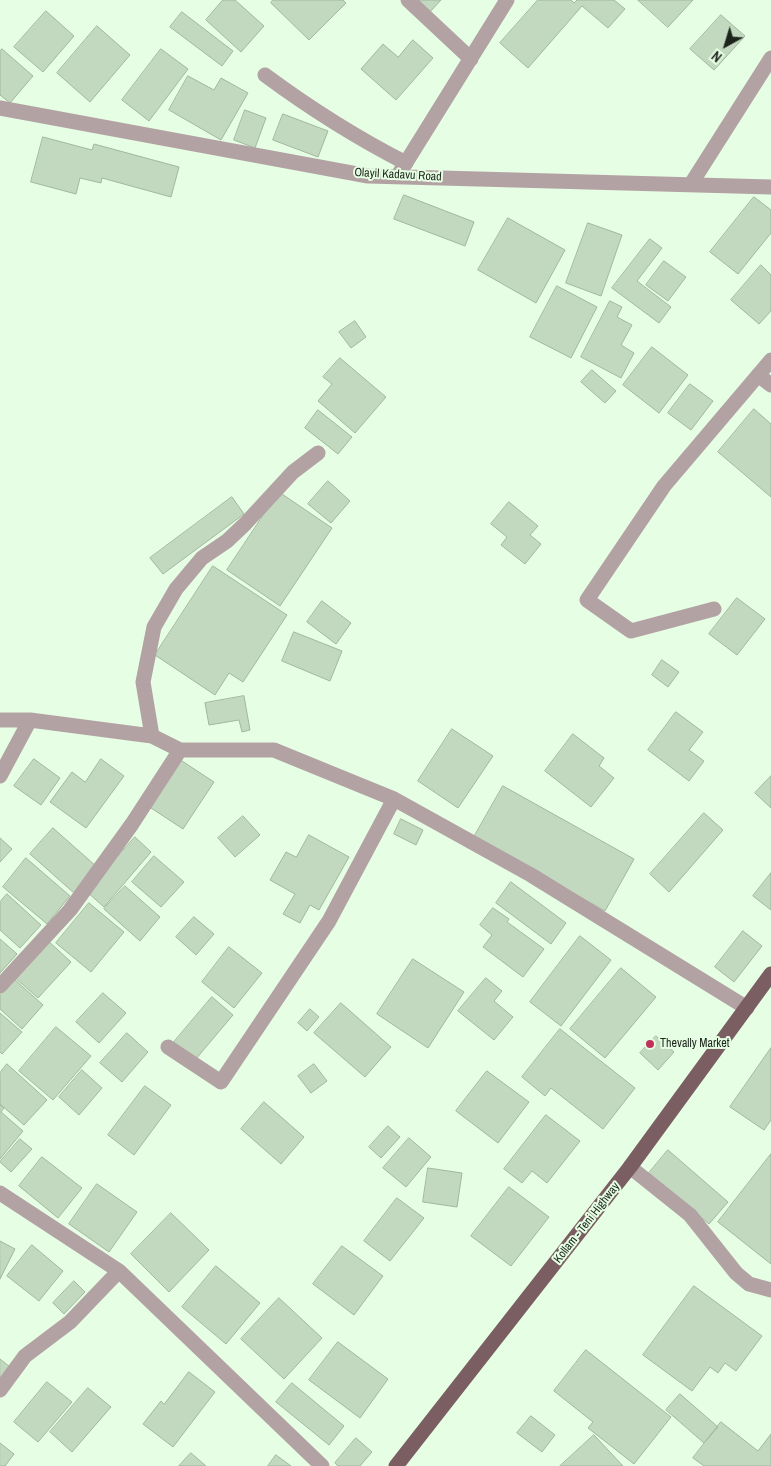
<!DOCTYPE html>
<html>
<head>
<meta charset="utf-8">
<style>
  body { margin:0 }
  #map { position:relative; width:771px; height:1466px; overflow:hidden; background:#e6fee3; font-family:"Archivo Narrow",sans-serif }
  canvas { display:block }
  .north { position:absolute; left:701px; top:20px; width:50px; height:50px; -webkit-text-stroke:4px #e6fee3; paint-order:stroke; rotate:219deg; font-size:14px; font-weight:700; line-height:20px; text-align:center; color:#1c241b }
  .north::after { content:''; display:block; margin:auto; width:18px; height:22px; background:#1c241b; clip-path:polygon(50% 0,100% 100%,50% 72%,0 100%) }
</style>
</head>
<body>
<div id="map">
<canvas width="771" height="1466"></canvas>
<div class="north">N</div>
</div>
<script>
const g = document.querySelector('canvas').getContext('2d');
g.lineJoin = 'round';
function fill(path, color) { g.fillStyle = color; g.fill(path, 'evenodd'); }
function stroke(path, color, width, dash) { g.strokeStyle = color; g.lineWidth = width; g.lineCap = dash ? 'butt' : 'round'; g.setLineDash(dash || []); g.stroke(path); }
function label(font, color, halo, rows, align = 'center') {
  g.font = font + ' "Archivo Narrow",sans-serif'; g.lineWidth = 4; g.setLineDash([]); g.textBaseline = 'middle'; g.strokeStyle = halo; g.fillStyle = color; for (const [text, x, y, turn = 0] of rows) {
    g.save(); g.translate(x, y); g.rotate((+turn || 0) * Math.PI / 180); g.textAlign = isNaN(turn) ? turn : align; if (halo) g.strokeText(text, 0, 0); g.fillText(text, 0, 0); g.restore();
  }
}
const building = new Path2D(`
  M223,0H235L264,26L241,52L206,20Z
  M273,0H343L346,3L309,40L271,3Z
  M416,0H441L429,13Z
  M538,0H571L574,3L577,0H614L625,9L608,28L582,6L528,68L500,43Z
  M638,0H693L668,27Z
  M46,11L74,36L43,72L14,47Z
  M182,12L233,51L222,66L170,27Z
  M721,15L745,36L714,70L690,49Z
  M97,26L130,55L90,102L57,73Z
  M413,40L433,58L396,100L361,69L383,44L398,57Z
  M2,49L33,76L10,103L0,95V52Z
  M161,49L188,69L149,121L122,100Z
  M188,76L214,90L221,78L248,93L221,140L169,110Z
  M245,110L266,118L255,148L234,140Z
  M283,114L328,131L318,157L273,140Z
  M43,137L92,150L94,144L179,167L171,197L102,178L101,183L80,178L76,194L31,182Z
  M404,195L474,222L465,246L394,219Z
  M754,197L771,210V233L738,274L710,252Z
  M508,218L565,250L536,303L478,270Z
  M588,223L622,235L601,296L566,283Z
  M650,239L662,248L637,281L671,307L659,323L612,288Z
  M664,261L686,277L668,301L646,285Z
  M761,265L771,275V311L759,324L731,300Z
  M557,286L597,307L571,358L530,337Z
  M610,301L622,307L617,317L632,325L621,345L634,353L621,378L581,357Z
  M355,321L366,337L351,348L339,332Z
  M652,347L688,375L659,413L623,385Z
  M340,358L386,397L355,433L318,401L332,384L323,377Z
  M592,370L616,391L605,403L581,382Z
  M690,384L713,401L691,430L668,413Z
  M754,409L771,424V497L718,452Z
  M318,410L352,437L338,454L305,428Z
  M328,481L350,501L331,523L308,504Z
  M279,492L332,528L280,606L227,570Z
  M232,497L244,514L163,574L150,558Z
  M509,502L538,526L530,535L541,544L525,564L501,545L507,537L491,524Z
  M213,566L287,615L243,682L229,673L215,695L155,655Z
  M737,598L765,619L737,655L709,634Z
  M322,601L351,623L336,644L307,622Z
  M294,632L342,651L330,681L282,661Z
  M662,660L679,672L668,687L652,675Z
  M244,696L250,730L242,732L239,720L209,725L205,703Z
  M676,712L703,732L689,750L704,761L689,781L648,750Z
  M452,729L493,756L458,808L418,781Z
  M573,734L604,758L599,766L614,778L591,807L545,771Z
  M34,759L60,778L41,805L14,786Z
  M101,759L124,776L86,828L50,802L72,772L85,782Z
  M179,759L214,782L183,829L148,806Z
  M771,776V808L755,793Z
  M503,786L634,859L605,911L474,837Z
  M704,813L723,830L669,892L650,874Z
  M243,816L260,835L235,857L218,838Z
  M401,819L423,830L416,845L394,834Z
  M53,828L97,867L74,893L30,854Z
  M309,835L349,857L319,910L310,905L300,923L283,914L295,894L270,880L286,852L296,857Z
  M135,837L151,852L104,907L87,892Z
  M0,838L12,849L0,862Z
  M154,856L184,882L161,907L132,882Z
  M26,858L70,896L47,924L3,887Z
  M771,873V910L753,896Z
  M511,882L566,923L551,944L496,903Z
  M125,886L160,917L140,941L104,909Z
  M7,894L41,925L20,948L0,930V902Z
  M89,903L124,932L91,972L56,943Z
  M493,908L509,919L507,922L544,949L523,977L483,947L492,935L480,925Z
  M194,917L214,934L196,955L176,937Z
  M743,931L762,946L734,982L715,967Z
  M580,936L611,960L561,1026L530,1002Z
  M0,939L17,954L0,973Z
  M46,939L71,962L38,998L13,976Z
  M229,947L262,973L234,1008L202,982Z
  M413,959L464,992L428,1048L377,1014Z
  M621,968L656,997L605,1058L570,1029Z
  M486,978L502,991L494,1001L513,1017L494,1040L458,1011Z
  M14,979L43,1005L22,1029L0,1009V995Z
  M103,993L126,1013L99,1043L76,1022Z
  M212,997L233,1015L195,1060L174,1042Z
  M341,1003L391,1047L365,1077L314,1033Z
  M310,1009L319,1017L307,1031L298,1023Z
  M0,1013L22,1032L2,1054L0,1052Z
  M56,1027L91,1056L53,1100L19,1071Z
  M560,1029L635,1088L603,1129L551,1088L545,1096L522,1077Z
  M127,1033L148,1052L122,1082L100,1063Z
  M656,1036L674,1052L658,1070L640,1053Z
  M771,1048V1120L764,1130L730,1107Z
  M7,1064L47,1100L24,1125L0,1104V1073Z
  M314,1064L327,1081L311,1093L298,1076Z
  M82,1070L102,1088L79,1115L59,1097Z
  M487,1071L529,1102L498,1143L456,1111Z
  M145,1086L171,1105L134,1155L108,1135Z
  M264,1102L304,1137L281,1164L241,1129Z
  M0,1105L4,1108L1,1112L23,1131L0,1159Z
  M546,1115L580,1141L547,1183L532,1171L522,1183L504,1169Z
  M388,1126L400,1137L381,1158L369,1147Z
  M409,1138L431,1157L406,1187L383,1168Z
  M20,1139L32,1149L11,1172L0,1162Z
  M668,1150L728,1202L709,1224L649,1173Z
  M771,1154V1264L718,1222Z
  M42,1157L82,1188L58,1218L19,1186Z
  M428,1168L462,1173L457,1207L423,1202Z
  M97,1184L137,1212L109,1252L69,1224Z
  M509,1187L549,1217L511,1266L471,1236Z
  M397,1198L424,1218L390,1261L364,1241Z
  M171,1213L209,1250L169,1292L131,1254Z
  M0,1241L15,1249L0,1279Z
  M32,1245L63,1271L39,1301L7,1276Z
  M342,1246L383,1276L354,1315L313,1284Z
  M216,1266L260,1303L226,1344L182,1307Z
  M74,1281L85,1292L64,1314L53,1303Z
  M694,1286L762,1336L736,1371L725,1363L718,1373L710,1367L692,1391L643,1355Z
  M279,1298L322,1338L284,1379L241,1339Z
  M338,1342L388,1379L360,1418L309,1380Z
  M586,1350L671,1417L634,1464L588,1428L593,1422L554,1391Z
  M0,1359L10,1367L0,1379Z
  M189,1372L215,1392L173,1447L143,1424L161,1401L164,1404Z
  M47,1382L72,1402L38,1442L14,1422Z
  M292,1383L344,1426L329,1445L276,1402Z
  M88,1388L111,1407L72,1452L50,1432Z
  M680,1394L718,1427L704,1443L666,1410Z
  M531,1416L555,1435L542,1452L517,1433Z
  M721,1422L758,1451L771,1434V1466H704L693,1458Z
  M594,1435L623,1466H560Z
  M356,1438L372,1452L360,1466H338L335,1463Z
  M0,1443L14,1454L5,1466H0Z
  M191,1453L206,1466H179Z
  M276,1455L291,1466H268Z`);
const minor = new Path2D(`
  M408,0L471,59
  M265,75C311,109 355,137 406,163
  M0,108L368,176L771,187
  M397,177L507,0
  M691,184L771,58
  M758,375L771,385
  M714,609L631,631L587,600L664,486L771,360
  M0,720H30L152,736L180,750H274L394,799L531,875L747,1008
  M152,736L143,682L154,627L176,589L202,558L227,541L245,524L293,472L318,453
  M0,776L30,720
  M0,986L70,910L132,824L180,750
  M168,1047L221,1082L329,921L394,799
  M630,1167L690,1215L736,1273L749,1284L771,1290
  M0,1193L119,1271L322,1466
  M0,1390L25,1356L70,1322L119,1271`);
const major = new Path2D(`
  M396,1466L630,1167L771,974`);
const markers = [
  [650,1044,5,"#c1325b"]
];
const streetNames = [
  ["Olayil Kadavu Road",398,175,3],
  ["Kollam - Teni Highway",587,1223,-52]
];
const poiNames = [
  ["Thevally Market",660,1044]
];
fill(building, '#c2d9bf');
stroke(building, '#a1b79e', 1);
stroke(minor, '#b3a2a4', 15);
stroke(major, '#7a5e62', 15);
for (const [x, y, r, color] of markers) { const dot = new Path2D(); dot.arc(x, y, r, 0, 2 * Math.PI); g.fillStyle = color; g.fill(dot); stroke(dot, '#e6fee3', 2); }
label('12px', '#1c241b', '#e6fee3', streetNames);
label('12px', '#1c241b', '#e6fee3', poiNames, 'left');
</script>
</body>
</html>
